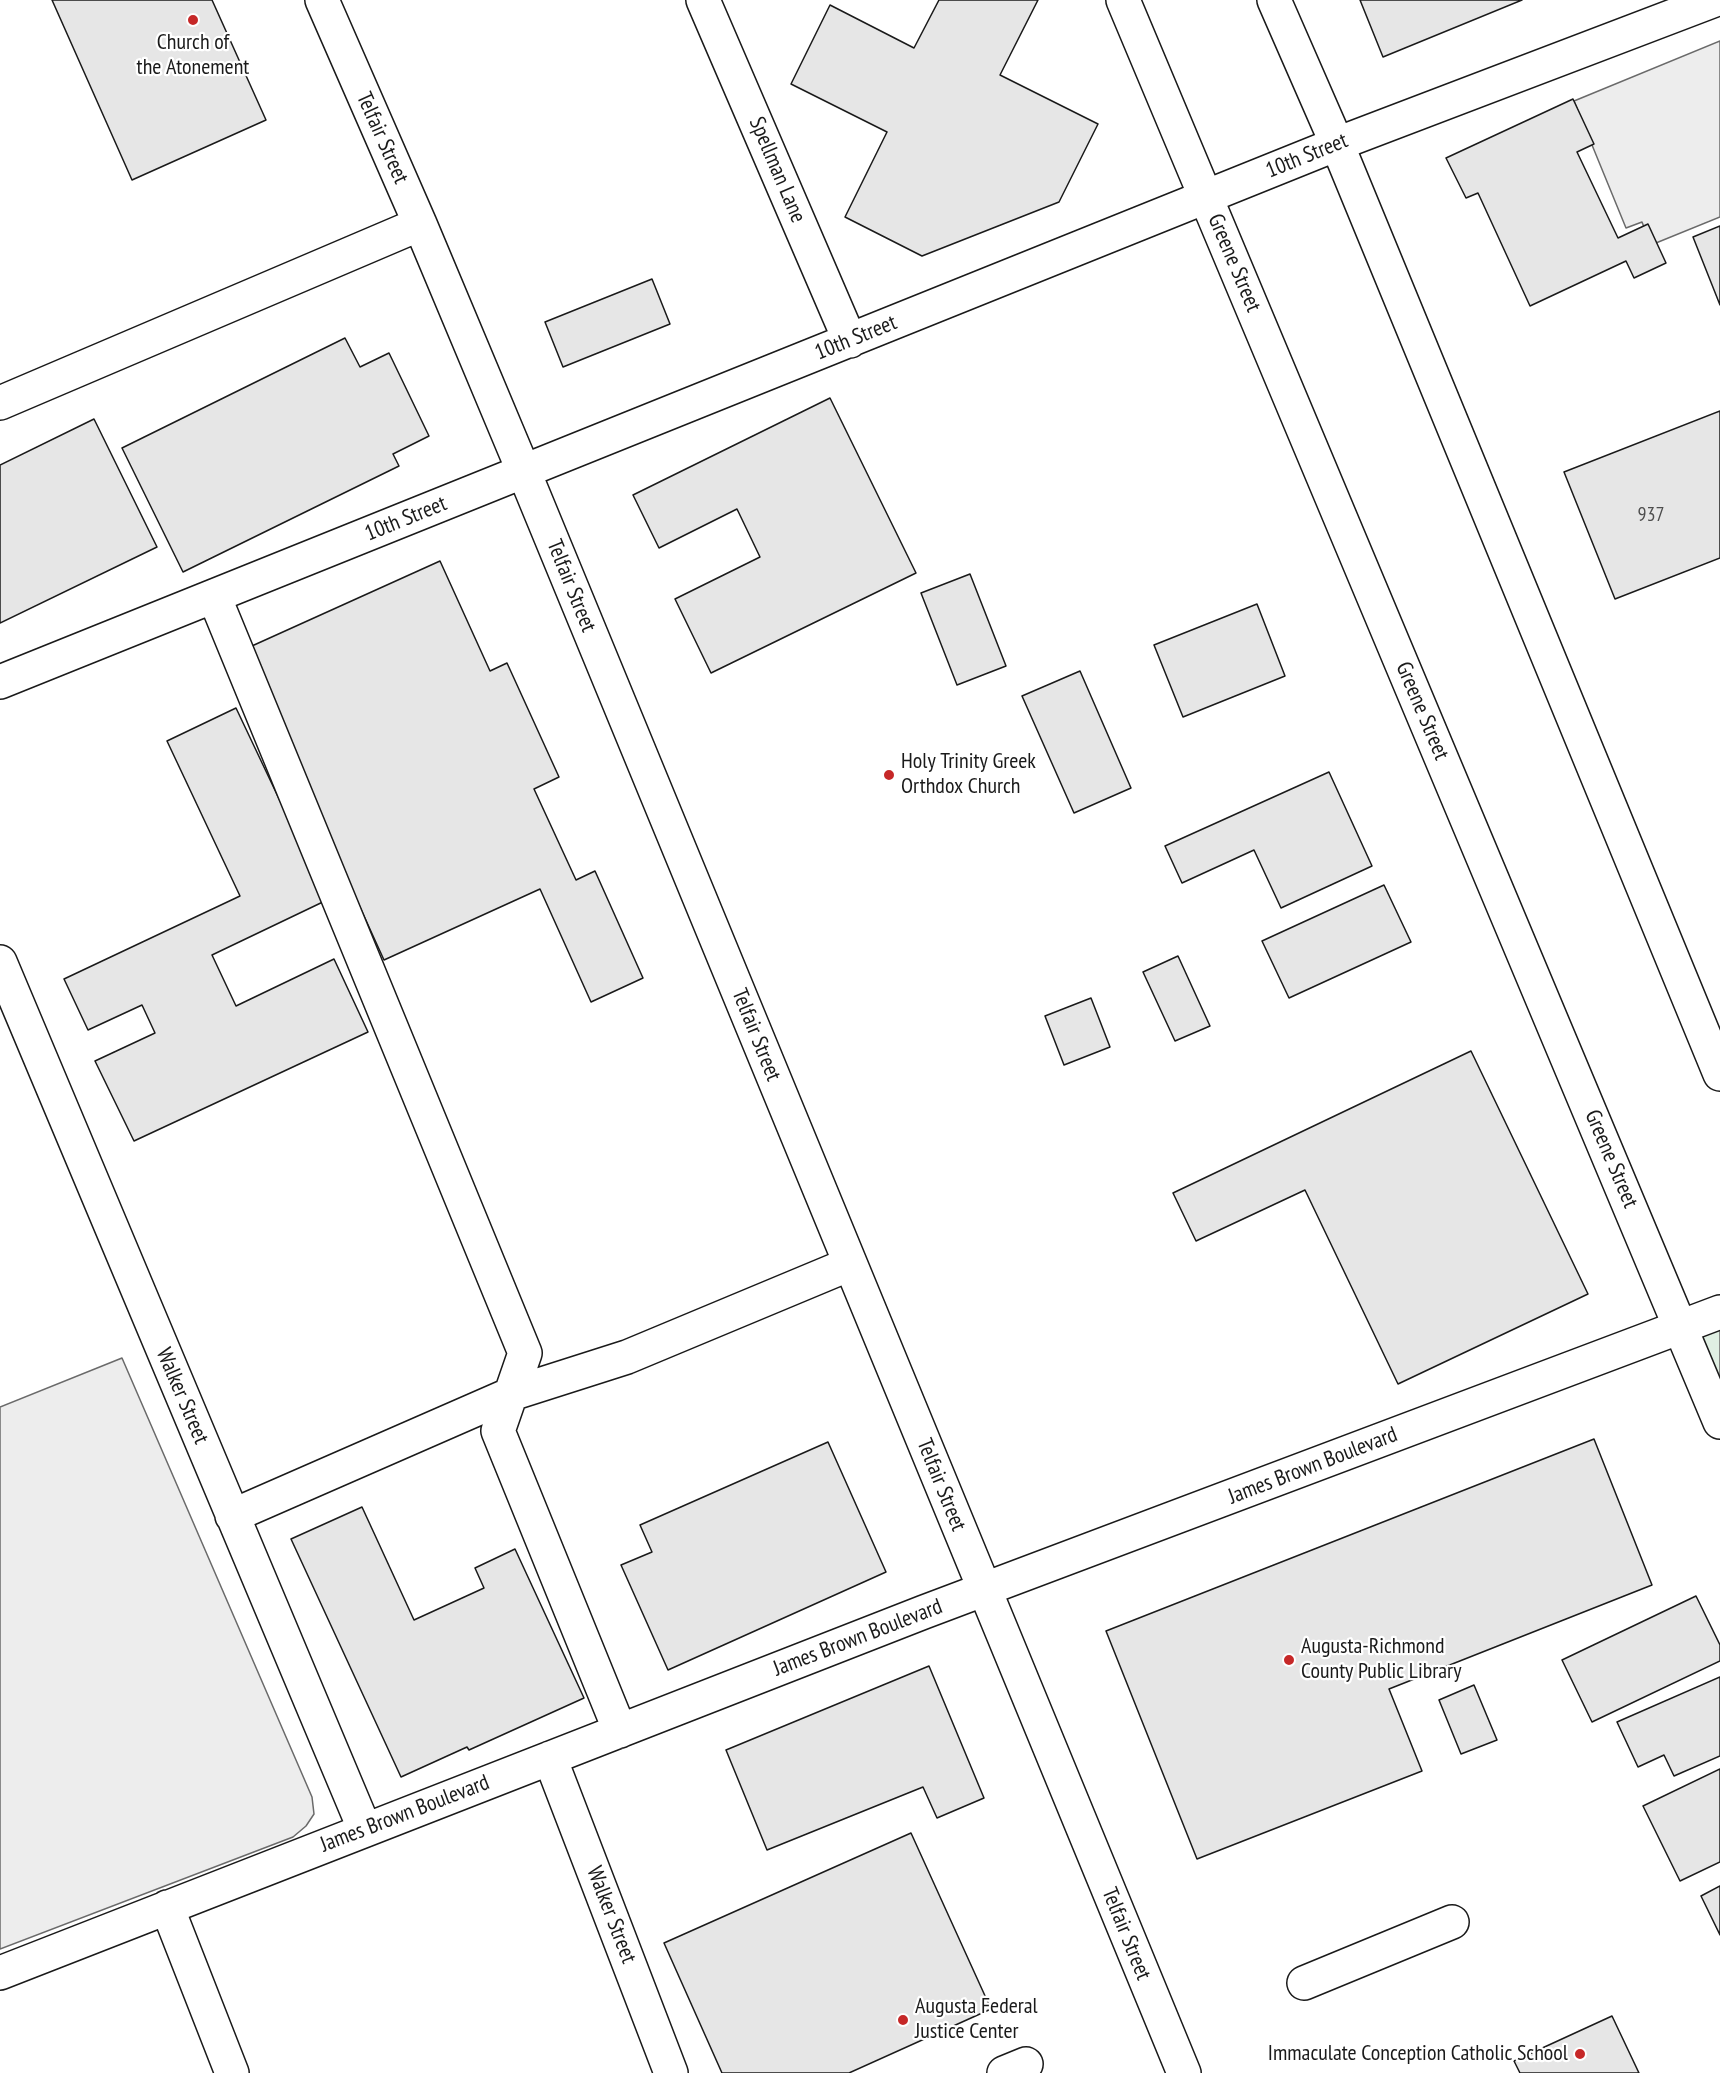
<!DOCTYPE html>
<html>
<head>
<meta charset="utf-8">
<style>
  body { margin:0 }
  canvas { display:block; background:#fff }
</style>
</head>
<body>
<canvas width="1720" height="2073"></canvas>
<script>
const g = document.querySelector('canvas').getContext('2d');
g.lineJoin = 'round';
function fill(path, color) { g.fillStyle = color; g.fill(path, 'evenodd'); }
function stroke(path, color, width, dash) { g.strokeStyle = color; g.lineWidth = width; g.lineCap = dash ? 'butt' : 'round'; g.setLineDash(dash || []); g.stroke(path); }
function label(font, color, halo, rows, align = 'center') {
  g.font = font + ' "PT Sans Narrow",sans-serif'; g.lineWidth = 4.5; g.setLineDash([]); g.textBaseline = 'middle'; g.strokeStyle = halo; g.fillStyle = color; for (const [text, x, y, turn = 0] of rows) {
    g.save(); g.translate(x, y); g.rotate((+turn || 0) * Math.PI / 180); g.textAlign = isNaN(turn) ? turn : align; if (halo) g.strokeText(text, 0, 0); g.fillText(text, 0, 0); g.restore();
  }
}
const green = new Path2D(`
  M1720,1312V1422L1681,1328Z`);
const parking = new Path2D(`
  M1720,41V217L1651,245L1642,222L1626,228L1574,101Z
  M122,1358L312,1797L314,1814L306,1826L293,1837L0,1949V1407Z`);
const building = new Path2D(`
  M52,0H212L266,120L132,180Z
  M939,0H1038L1000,75L1098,124L1059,202L922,256L845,217L887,132L791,84L830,5L914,48Z
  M1360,0H1522L1383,57Z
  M1573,99L1594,144L1577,152L1618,238L1648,224L1666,263L1634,278L1626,261L1530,306L1478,193L1466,198L1446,158Z
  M1720,226V305L1693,237Z
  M652,279L670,324L563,367L545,322Z
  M345,338L360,367L389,353L429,436L393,454L399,466L183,572L122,448Z
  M830,398L916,573L711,673L675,599L760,557L737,509L659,548L633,495Z
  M1720,411V558L1615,599L1564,472Z
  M94,419L157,547L0,623V465Z
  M440,561L490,671L507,663L559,777L534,789L576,880L595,871L643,978L591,1002L540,889L384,960L243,650Z
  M970,574L1006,666L957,685L921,593Z
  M1257,604L1285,676L1183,717L1154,645Z
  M1080,671L1131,788L1074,813L1022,696Z
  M236,708L327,900L212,955L236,1006L334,959L368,1032L134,1141L95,1061L155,1033L142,1005L88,1030L64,979L240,896L167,741Z
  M1329,772L1372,866L1281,908L1254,850L1182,883L1165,846Z
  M1384,885L1411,942L1289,998L1262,941Z
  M1178,956L1210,1026L1175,1041L1143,972Z
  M1091,998L1110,1047L1064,1065L1045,1016Z
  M1471,1051L1588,1294L1398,1384L1305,1190L1196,1241L1173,1193Z
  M1594,1439L1652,1585L1389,1689L1422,1771L1197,1859L1106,1631Z
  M828,1442L886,1572L668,1670L621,1565L652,1552L640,1525Z
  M362,1507L414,1620L484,1588L475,1568L515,1549L584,1698L469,1750L467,1747L401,1777L291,1539Z
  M1696,1596L1720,1645V1661L1592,1722L1562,1660Z
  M929,1666L984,1798L937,1818L923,1787L767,1850L726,1750Z
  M1720,1677V1756L1674,1776L1664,1755L1638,1767L1617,1722Z
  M1474,1685L1497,1740L1461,1754L1439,1700Z
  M1720,1769V1862L1680,1881L1643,1806Z
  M911,1833L991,2009L849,2073H722L664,1943Z
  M1720,1886V1935L1701,1896Z
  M1612,2016L1639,2073H1520L1514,2061Z`);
const minor = new Path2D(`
  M322,0L420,224L524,472L1184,2073
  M703,0L850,341
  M0,403L420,224
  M214,596L525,1353L498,1431L620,1731
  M0,682L1337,144L1715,0
  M0,962L365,1830
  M232,1516L511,1394L627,1357L850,1264
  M550,1758L671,2073
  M167,1907L232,2073
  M0,1973L924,1612L1720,1312
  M1304,1983L1452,1922
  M1004,2073L1026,2064`);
const major = new Path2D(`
  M1123,0L1720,1422
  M1274,0L1337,144L1720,1074`);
const markers = [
  [193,20,6,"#c62828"],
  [889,775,6,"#c62828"],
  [1289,1660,6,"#c62828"],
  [903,2020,6,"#c62828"],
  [1580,2054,6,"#c62828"]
];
const numberNames = [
  ["937",1651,515]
];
const poiNames = [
  ["Church of",193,43,"center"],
  ["the Atonement",193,68,"center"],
  ["Holy Trinity Greek",901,762],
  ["Orthdox Church",901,787],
  ["Augusta-Richmond",1301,1647],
  ["County Public Library",1301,1672],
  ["Augusta Federal",915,2007],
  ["Justice Center",915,2032],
  ["Immaculate Conception Catholic School",1568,2054,"right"]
];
const streetNames = [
  ["Telfair Street",382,138,66],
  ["10th Street",1307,156,-22],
  ["Spellman Lane",777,170,67],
  ["Greene Street",1234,263,67],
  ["10th Street",856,338,-22],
  ["10th Street",406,519,-22],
  ["Telfair Street",571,586,68],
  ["Greene Street",1422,711,67],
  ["Telfair Street",756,1035,68],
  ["Greene Street",1611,1159,67],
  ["Walker Street",182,1396,67],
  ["James Brown Boulevard",1313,1466,-21],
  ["Telfair Street",941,1485,68],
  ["James Brown Boulevard",858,1638,-21],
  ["James Brown Boulevard",405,1814,-21],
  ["Walker Street",611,1915,69],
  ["Telfair Street",1126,1934,68]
];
fill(green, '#e0efe3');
stroke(green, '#6a6a6a', 1.5);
fill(parking, '#ededed');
stroke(parking, '#6a6a6a', 1.5);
fill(building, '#e6e6e6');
stroke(building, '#1a1a1a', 1.5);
stroke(minor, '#1a1a1a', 36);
stroke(major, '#1a1a1a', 36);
stroke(minor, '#fff', 33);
stroke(major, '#fff', 33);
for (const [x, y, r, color] of markers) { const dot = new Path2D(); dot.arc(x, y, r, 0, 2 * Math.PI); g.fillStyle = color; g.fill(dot); stroke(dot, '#fff', 2); }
label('20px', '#4d4d4d', null, numberNames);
label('22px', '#1a1a1a', '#fff', poiNames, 'left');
label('22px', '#1a1a1a', '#fff', streetNames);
</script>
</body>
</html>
